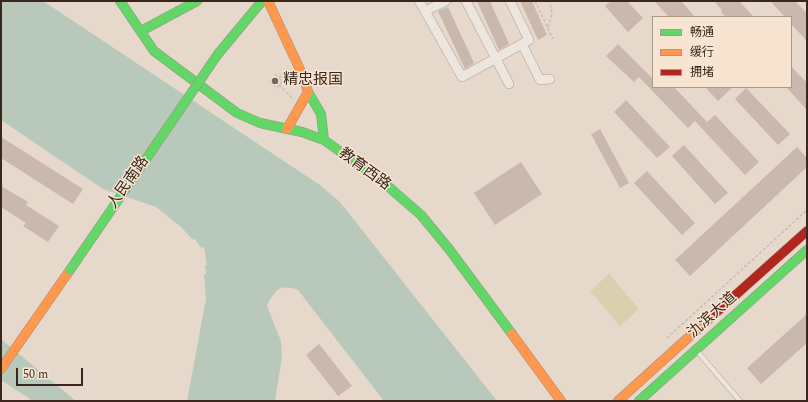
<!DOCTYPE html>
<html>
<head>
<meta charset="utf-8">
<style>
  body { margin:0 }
  #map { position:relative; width:808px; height:402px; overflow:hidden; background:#e6d9cc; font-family:Spectral,"Noto Sans SC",serif }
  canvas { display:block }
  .frame { position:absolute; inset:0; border:2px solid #3a261d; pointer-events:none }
  .legend { position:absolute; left:652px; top:16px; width:140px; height:72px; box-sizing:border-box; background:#f7e5d2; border:1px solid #ab998a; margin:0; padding:5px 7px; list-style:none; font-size:12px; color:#3a261d }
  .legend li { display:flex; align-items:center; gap:8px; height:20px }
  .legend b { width:20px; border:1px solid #ab998a }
  .scale { position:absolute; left:16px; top:368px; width:67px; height:18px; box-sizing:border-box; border:2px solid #3a261d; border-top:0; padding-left:5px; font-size:12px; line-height:14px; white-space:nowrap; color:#3a261d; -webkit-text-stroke:3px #f7e5d2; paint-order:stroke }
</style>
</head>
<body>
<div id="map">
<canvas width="808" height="402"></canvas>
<div class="frame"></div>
<ul class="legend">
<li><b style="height:5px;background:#63d668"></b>畅通</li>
<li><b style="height:5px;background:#ff974d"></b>缓行</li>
<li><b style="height:5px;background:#b3261e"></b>拥堵</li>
</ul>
<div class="scale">50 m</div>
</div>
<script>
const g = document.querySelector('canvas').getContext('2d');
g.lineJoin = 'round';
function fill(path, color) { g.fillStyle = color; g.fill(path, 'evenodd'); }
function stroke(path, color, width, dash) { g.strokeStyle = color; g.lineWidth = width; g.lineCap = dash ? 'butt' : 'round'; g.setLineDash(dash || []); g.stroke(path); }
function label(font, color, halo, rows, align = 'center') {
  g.font = font + ' Spectral,"Noto Sans SC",serif'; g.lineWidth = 3; g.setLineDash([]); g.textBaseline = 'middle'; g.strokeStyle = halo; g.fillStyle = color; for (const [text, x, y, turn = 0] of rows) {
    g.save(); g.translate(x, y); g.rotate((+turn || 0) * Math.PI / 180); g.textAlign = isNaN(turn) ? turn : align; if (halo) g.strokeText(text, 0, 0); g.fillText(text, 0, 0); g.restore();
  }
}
const green = new Path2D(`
  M609,274L639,309L620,326L590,291Z`);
const water = new Path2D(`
  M1,1H43L320,185L340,202L497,401H384L298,290C280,284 275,289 267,306L281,341L282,357L275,401H187L206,299L204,274H206L205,265H207L204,247L201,248L195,239L193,240L181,227L156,207L103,189L1,120Z
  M1,339L76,401H33L1,380Z`);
const building = new Path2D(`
  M477,1H490L509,44L499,50Z
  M520,1H532L547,35L538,40Z
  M611,1H627L643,18L628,32L605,6Z
  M654,1H681L695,17H669Z
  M714,1H739L754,17H726L721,12L722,10Z
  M770,1H795L807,13V41L791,24V17H785Z
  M448,7L474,63L465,69L438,11Z
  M618,44L653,79V87H674L707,122L715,115L759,162L745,175L695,121L688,128L639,77L634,82L606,56Z
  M791,66L807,83V110L786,87H791Z
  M705,87H733L718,101Z
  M746,88L790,134L778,145L735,99Z
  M626,100L670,147L657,158L614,112Z
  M600,129L629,183L620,188L591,134Z
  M1,137L83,189L73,204L1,158Z
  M684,145L728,193L715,204L672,156Z
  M797,147L807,158V167L690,276L675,260Z
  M521,162L542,194L495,225L474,193Z
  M647,171L695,223L682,235L634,183Z
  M1,186L28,202L26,205L59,226L48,242L23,226L26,223L1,207Z
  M807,314V343L761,384L747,368Z
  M319,344L352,386L338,396L306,355Z`);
const path = new Path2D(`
  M535,1L553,39
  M1,16L10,1
  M548,27L552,14L550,1
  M275,75L282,81L277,88L270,82Z
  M279,78L287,69
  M279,85L292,98
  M667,338L807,210`);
const lane = new Path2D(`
  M697,351L740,401`);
const street = new Path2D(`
  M419,1L425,11L446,1
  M466,1L509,84
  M425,11L462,77L529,40L510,1
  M522,44L540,80L550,79`);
const fast = new Path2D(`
  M120,1L154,51L237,113L260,123L302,132L324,140L383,182L421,215L449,249L512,334
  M141,31L197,1
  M218,54L262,1
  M308,92L321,114L324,140
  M639,401L807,250`);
const slow = new Path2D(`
  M268,1L303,76L308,92L287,129
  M512,334L561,401
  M1,369L70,270
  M618,401L711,317`);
const jam = new Path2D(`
  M711,317L807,231`);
const fastBridge = new Path2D(`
  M70,270L218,54`);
const markers = [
  [275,81,4,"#76655a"]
];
const poiNames = [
  ["精忠报国",283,81]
];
const streetNames = [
  ["教育西路",364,170,36],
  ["人民南路",129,183,-55],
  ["氿滨大道",713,316,-42]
];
fill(green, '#d9d1ae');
fill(water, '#b8c9bb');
fill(building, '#cab7ad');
stroke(lane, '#ab9f96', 5.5);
stroke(street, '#ab9f96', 10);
stroke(fast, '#9a8e86', 10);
stroke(slow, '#9a8e86', 10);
stroke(jam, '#9a8e86', 10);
stroke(path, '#c6bdb6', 1.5, [3, 2]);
stroke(lane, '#ede6df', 4.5);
stroke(street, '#ede6df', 9);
stroke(fast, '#63d668', 9);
stroke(slow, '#ff974d', 9);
stroke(jam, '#b3261e', 9);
stroke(fastBridge, '#9a8e86', 10, []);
stroke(fastBridge, '#63d668', 9);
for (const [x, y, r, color] of markers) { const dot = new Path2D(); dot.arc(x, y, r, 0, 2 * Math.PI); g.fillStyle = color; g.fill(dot); stroke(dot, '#f7e5d2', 1.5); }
label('15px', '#3a261d', '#f7e5d2', poiNames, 'left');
label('15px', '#3a261d', '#f7e5d2', streetNames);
</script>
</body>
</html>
